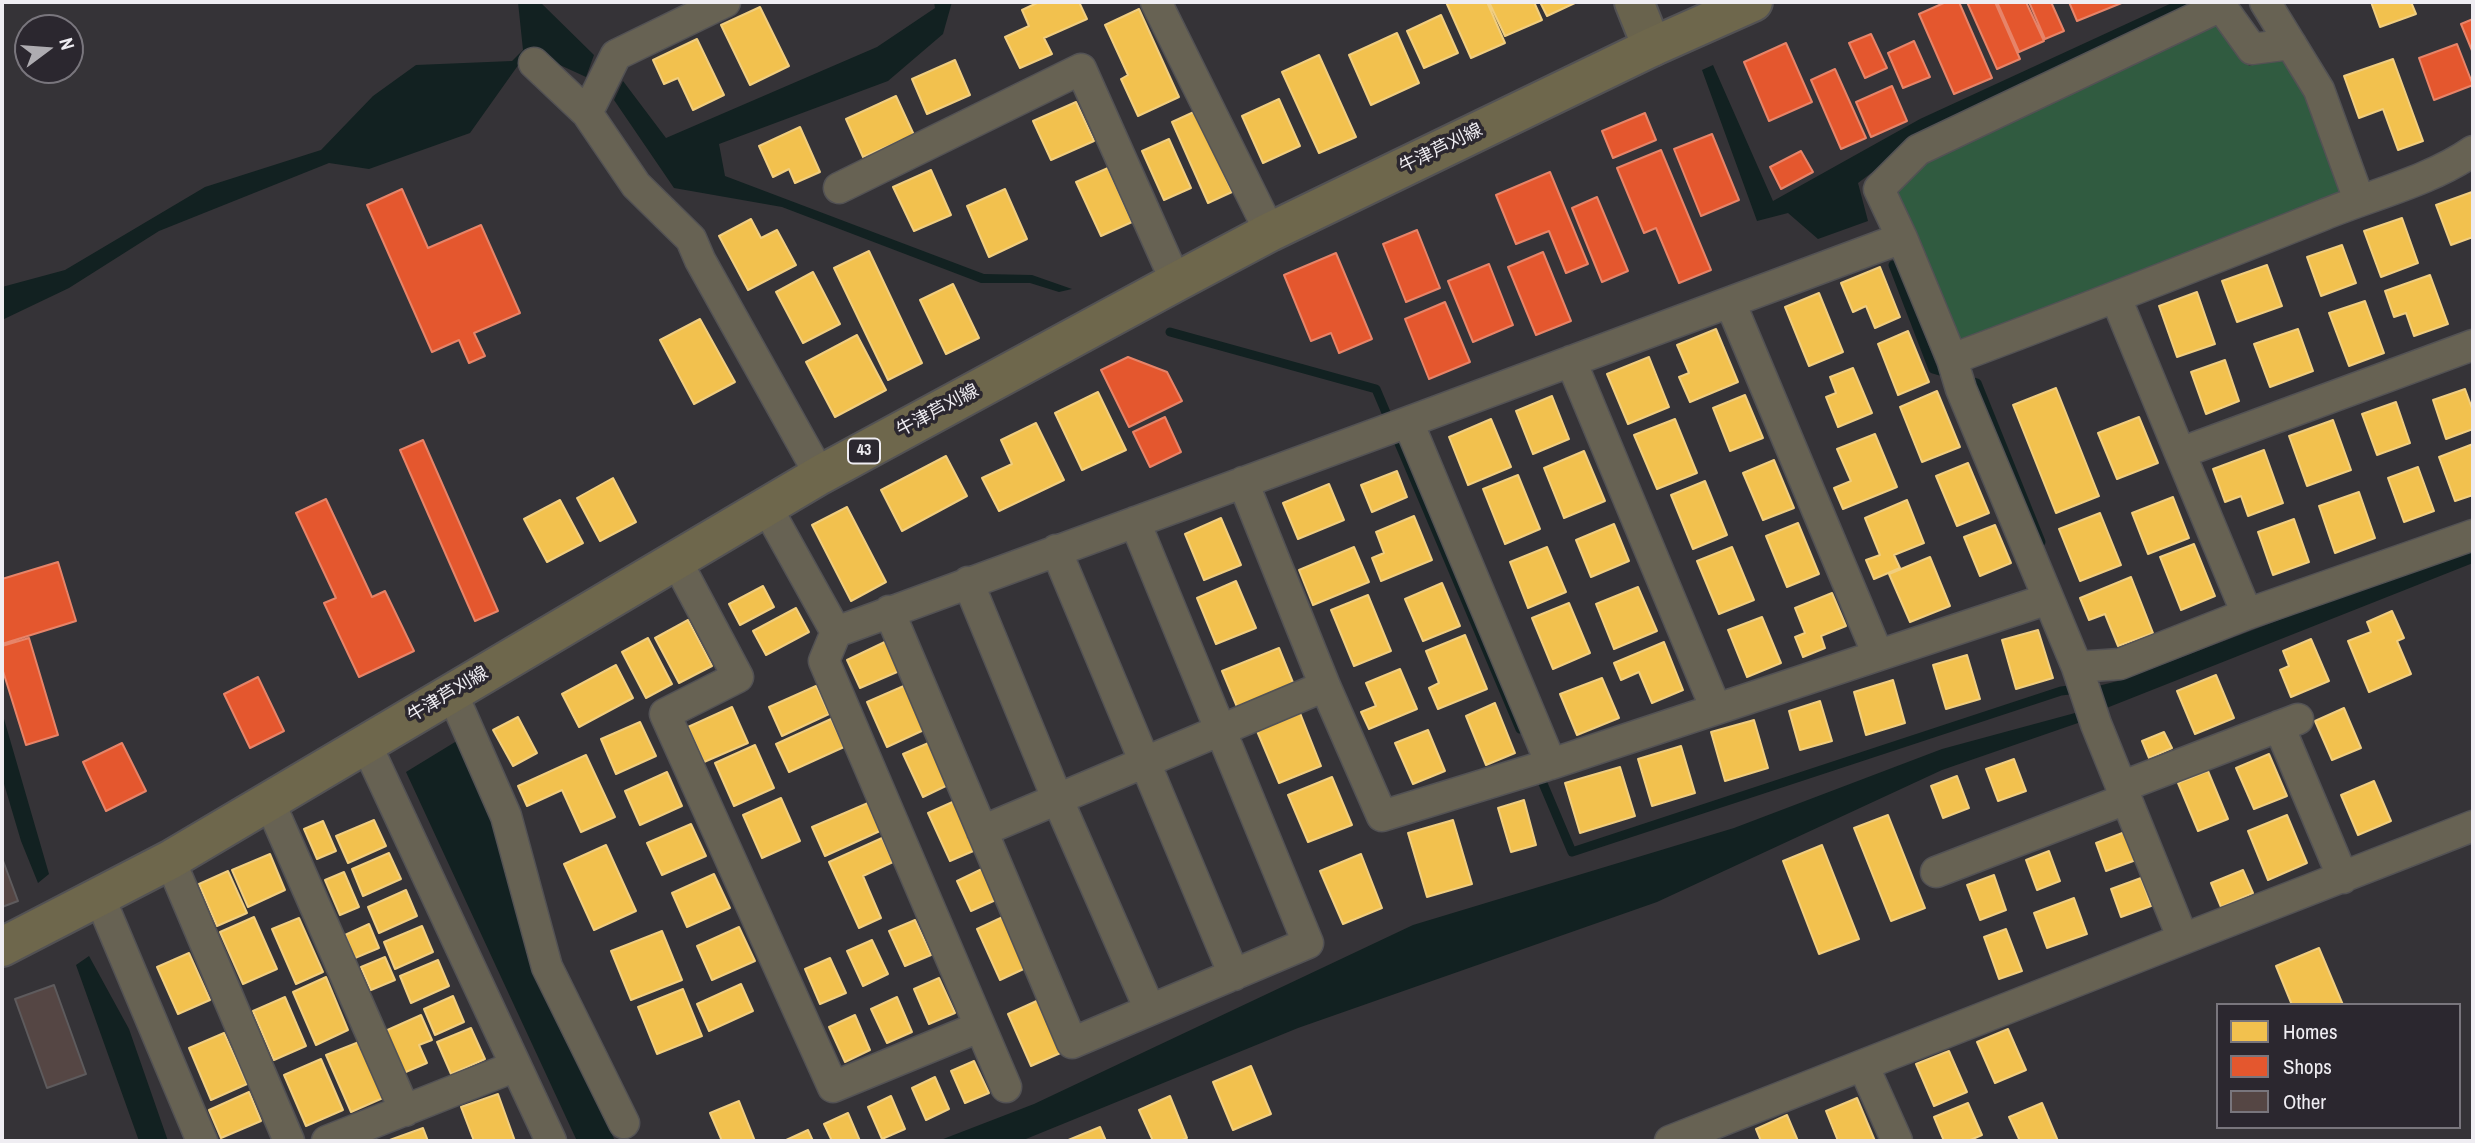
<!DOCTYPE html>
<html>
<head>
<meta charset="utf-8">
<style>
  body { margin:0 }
  #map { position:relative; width:2475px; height:1143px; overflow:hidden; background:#353337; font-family:"Archivo Narrow",sans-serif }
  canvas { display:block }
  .frame { position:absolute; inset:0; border:4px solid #efedf2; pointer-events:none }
  .legend { position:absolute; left:2216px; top:1003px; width:245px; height:126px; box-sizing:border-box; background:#2b272f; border:2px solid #79767d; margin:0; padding:9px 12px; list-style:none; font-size:21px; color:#efedf2 }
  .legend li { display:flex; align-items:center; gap:14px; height:35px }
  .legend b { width:35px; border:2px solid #79767d }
  .north { position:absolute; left:14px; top:14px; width:70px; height:70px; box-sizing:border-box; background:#2b272f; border:2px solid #79767d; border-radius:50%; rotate:74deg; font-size:19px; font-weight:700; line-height:28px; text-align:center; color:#efedf2 }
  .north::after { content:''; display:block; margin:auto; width:24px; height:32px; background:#aeacb1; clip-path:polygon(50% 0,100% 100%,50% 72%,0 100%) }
</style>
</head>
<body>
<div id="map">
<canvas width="2475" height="1143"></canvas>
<div class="frame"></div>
<ul class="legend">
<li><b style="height:19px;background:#f2c14e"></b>Homes</li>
<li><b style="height:19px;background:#e4572e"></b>Shops</li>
<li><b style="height:19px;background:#554644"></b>Other</li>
</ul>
<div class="north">N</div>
</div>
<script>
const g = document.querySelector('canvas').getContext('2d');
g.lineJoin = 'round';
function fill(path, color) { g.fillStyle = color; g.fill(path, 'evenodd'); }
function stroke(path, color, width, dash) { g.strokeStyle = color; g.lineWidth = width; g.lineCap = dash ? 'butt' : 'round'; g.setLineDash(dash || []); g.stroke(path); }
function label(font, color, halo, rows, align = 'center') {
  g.font = font + ' "Archivo Narrow","Noto Sans JP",sans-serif'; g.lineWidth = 7; g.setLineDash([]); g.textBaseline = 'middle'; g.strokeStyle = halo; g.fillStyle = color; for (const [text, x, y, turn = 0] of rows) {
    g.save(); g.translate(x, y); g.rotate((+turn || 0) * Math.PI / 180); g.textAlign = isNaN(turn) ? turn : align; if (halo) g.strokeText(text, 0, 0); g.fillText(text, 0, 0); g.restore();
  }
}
const green = new Path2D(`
  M2216,18L2249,66L2279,56L2303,92L2346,197L1960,340L1894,188L1923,162Z`);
const water = new Path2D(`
  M518,2H540L594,55L586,77L536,54L519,64L470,133L369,169L329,163L159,231L69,288L2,320V287L65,270L205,187L321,150L373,96L416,65L512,61L523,50Z
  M934,2H952L943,34L888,81L719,144L725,176L984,274L1032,275L1072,289L1059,292L1030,283H981L782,207L674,188L614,100L623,81L666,138L877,47L935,8Z
  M2174,2H2203L1911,143L1858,183L1868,221L1818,239L1788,213L1757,221L1702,70L1713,65L1773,201L1920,119Z
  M2473,546V563L2109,707L2078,723L1942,770L1657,902L1298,1028L1021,1141H938L1034,1104L1413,925L1734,828L1942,749L2075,713L2100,701L2098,686L2122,680Z
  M2,712L49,874L38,883L21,841L2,777Z
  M460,739L494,818L536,971L615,1141H577L406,772Z
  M89,956L129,1029L168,1141H139L76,965Z`);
const homes = new Path2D(`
  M1039,2H1079L1087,19L1044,38L1052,54L1020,68L1005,37L1029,26L1022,10Z
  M1446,2H1487L1505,43L1471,58Z
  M1489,2H1534L1542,20L1505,36Z
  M1540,2H1577L1547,16Z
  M2371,2H2411L2416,14L2380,27Z
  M760,7L789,66L750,85L721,25Z
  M1139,9L1179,97L1138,116L1121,79L1128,75L1105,25Z
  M1441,15L1458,53L1424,68L1407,31Z
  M1397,33L1419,83L1371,105L1349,55Z
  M697,39L724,95L693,110L678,78L664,84L653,60Z
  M1319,55L1356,137L1319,153L1282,72Z
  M2393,59L2423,141L2398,150L2383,109L2359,118L2344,76Z
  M955,60L970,95L927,114L912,79Z
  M896,96L914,135L863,157L846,119Z
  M1279,99L1300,146L1263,163L1242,116Z
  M1076,102L1094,141L1051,160L1033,121Z
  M1196,111L1232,192L1208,203L1172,122Z
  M800,127L820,172L795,183L789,169L773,177L759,146Z
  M1169,139L1191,188L1164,200L1142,151Z
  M1108,168L1132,222L1101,236L1076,182Z
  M931,170L951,215L914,231L893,187Z
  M1005,189L1027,239L989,257L967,206Z
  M2472,192L2473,237L2451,245L2436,205Z
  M2402,218L2418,263L2381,277L2364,231Z
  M751,219L761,238L777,230L796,265L748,290L719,236Z
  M2342,245L2356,283L2321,296L2307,257Z
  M869,251L922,363L888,380L834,268Z
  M2267,265L2282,306L2237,322L2222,281Z
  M1880,267L1900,317L1875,328L1866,306L1853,312L1841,283Z
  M813,272L840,324L803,343L776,292Z
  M2430,275L2448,324L2414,336L2406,313L2394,317L2385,291Z
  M953,284L979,338L946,354L920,300Z
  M2197,292L2215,344L2177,357L2159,306Z
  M1819,293L1843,352L1809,366L1785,307Z
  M2365,301L2384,353L2349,366L2329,313Z
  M700,319L735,382L694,404L660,340Z
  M1716,329L1738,382L1690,402L1679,377L1689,373L1677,345Z
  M2298,329L2313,371L2270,387L2254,344Z
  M1908,331L1929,382L1898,395L1878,344Z
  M857,335L886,390L835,417L806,362Z
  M1649,357L1669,407L1628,424L1607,374Z
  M2225,360L2239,401L2206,414L2191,372Z
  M1853,368L1872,413L1838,427L1826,397L1836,393L1830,377Z
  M2056,388L2099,496L2056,513L2013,405Z
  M2465,389L2473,411V429L2446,439L2433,400Z
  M1937,391L1960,447L1922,462L1900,407Z
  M1098,392L1126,450L1082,470L1055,413Z
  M1745,395L1763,438L1730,451L1713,408Z
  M1552,396L1569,439L1533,454L1516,411Z
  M2396,402L2410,443L2377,455L2362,414Z
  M2139,417L2158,463L2117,479L2098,433Z
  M1491,419L1511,467L1468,485L1449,437Z
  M1675,419L1697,473L1657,489L1634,435Z
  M2333,420L2351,470L2307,486L2289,436Z
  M1036,423L1064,480L999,511L982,478L1012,464L1001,440Z
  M1875,434L1897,487L1843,509L1834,488L1851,481L1837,449Z
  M2473,444V495L2455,501L2439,457Z
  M2264,450L2283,503L2248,516L2241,496L2225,502L2213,469Z
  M1584,451L1605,501L1564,518L1544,468Z
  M946,456L967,496L902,531L881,490Z
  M1774,460L1794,508L1763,520L1743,473Z
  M1968,463L1989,513L1957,526L1936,476Z
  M2418,467L2434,511L2404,522L2388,478Z
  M1397,471L1407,497L1372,512L1361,485Z
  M1518,475L1540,529L1505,544L1483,489Z
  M613,478L636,522L600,541L577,498Z
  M1705,481L1727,535L1693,549L1671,495Z
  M1329,484L1344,520L1298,539L1283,503Z
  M2359,492L2375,538L2335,553L2319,506Z
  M2173,497L2189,538L2148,554L2132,513Z
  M560,500L583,543L547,562L524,519Z
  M1907,500L1924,543L1894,555L1900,568L1874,579L1866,560L1880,555L1865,518Z
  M847,507L886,582L851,601L812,525Z
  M2100,513L2121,565L2080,581L2059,529Z
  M1414,516L1432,560L1381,581L1372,558L1384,553L1376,532Z
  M1221,518L1241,565L1204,580L1185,534Z
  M2294,519L2309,562L2273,575L2258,532Z
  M1798,523L1819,574L1787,587L1766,536Z
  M1614,524L1629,561L1591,577L1576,540Z
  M1995,525L2011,563L1980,576L1964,537Z
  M2194,544L2215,596L2181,610L2160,557Z
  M1354,547L1369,582L1313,605L1299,570Z
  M1547,547L1566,592L1528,608L1510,562Z
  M1732,547L1754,600L1719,614L1697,561Z
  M1930,557L1950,606L1910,622L1889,574Z
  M2131,577L2153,633L2118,646L2105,614L2089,620L2080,598Z
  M1236,581L1256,628L1216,644L1197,598Z
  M1442,583L1460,626L1423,641L1405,599Z
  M763,586L774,607L740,625L729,604Z
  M1638,587L1657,631L1614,649L1596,604Z
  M1832,593L1846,626L1821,636L1825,648L1803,657L1795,637L1805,633L1795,608Z
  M1368,595L1391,651L1354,666L1331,610Z
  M1569,603L1590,653L1553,669L1532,618Z
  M796,608L809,632L766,655L753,631Z
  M2392,611L2404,638L2397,641L2411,674L2369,692L2348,641L2371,632L2367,622Z
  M1762,617L1781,663L1747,677L1728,630Z
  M688,620L712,666L679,683L655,638Z
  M2038,630L2053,678L2016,689L2002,640Z
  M1465,635L1487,689L1438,709L1429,688L1439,683L1426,651Z
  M648,638L672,684L646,698L622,652Z
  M891,639L904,669L860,688L847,660Z
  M2311,639L2329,681L2291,697L2280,670L2289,666L2283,651Z
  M1664,642L1683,690L1652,703L1639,672L1621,680L1614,663Z
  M1279,648L1296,690L1240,714L1222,671Z
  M1967,655L1980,699L1946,709L1933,665Z
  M616,665L633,698L579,727L562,694Z
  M1400,669L1417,709L1369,729L1361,712L1376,706L1366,683Z
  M2216,675L2234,718L2195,734L2177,691Z
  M1602,678L1619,718L1577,735L1560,694Z
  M1893,680L1905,723L1866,735L1854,692Z
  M906,685L926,729L887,747L867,702Z
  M816,686L829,714L782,736L769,707Z
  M1820,701L1832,741L1800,750L1789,711Z
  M1495,703L1515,753L1486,765L1466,716Z
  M732,707L748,743L704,762L688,727Z
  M2344,708L2361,748L2332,760L2315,721Z
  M1300,713L1321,766L1279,783L1257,731Z
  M518,717L537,753L513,766L493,730Z
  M831,719L844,747L789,772L776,744Z
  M1754,720L1768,768L1725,781L1711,732Z
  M640,722L656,756L616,774L601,739Z
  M1428,730L1445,771L1413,784L1395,743Z
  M2164,732L2172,748L2149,758L2142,741Z
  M933,741L952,783L923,797L903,754Z
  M755,745L774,788L734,806L715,763Z
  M1681,746L1695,793L1652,806L1638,759Z
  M2269,754L2287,796L2254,809L2236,768Z
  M586,755L615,817L581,832L562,790L527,806L518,786Z
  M2014,759L2026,791L1998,801L1986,769Z
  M1620,767L1635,816L1580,833L1565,783Z
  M2208,771L2228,819L2198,831L2178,783Z
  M667,772L682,806L640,825L625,791Z
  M1957,776L1969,808L1943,818L1931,786Z
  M1332,777L1352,825L1308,842L1288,795Z
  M2374,781L2391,821L2358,835L2341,795Z
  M781,798L800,841L762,858L743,815Z
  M957,800L978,849L950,861L928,813Z
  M1524,800L1536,845L1511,852L1498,808Z
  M868,803L880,831L825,856L812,827Z
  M1888,815L1925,908L1891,921L1854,828Z
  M2287,815L2307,863L2268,880L2248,831Z
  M374,820L386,846L348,863L336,836Z
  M1453,820L1472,884L1427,897L1408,833Z
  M323,821L336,851L317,859L304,829Z
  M691,824L706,856L662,875L647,843Z
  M2125,832L2136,860L2106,871L2096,843Z
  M882,838L893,862L863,876L881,918L859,928L829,862Z
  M606,845L636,911L594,930L564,864Z
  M1822,845L1859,939L1819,954L1783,861Z
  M2049,851L2060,881L2037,890L2026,860Z
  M389,853L401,879L363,896L352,869Z
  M270,854L285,890L248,907L232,870Z
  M1361,854L1382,908L1343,924L1320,871Z
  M984,868L998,899L971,911L957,881Z
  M2243,870L2253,893L2221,907L2211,883Z
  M228,871L247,913L217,926L199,884Z
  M344,872L359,907L340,915L325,880Z
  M714,874L730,908L687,927L672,893Z
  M1994,875L2006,910L1980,920L1967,885Z
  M2141,878L2151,906L2121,917L2111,889Z
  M406,890L417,916L379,933L368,907Z
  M2074,898L2087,934L2047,948L2034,913Z
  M1007,915L1030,966L1000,980L977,929Z
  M254,917L277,969L243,984L220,932Z
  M299,918L323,972L296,984L272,929Z
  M915,920L931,955L905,966L889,931Z
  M369,924L379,948L355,958L345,935Z
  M422,926L433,952L395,969L384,942Z
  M739,927L755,961L712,980L697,946Z
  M2006,929L2022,971L1999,979L1984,937Z
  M662,931L682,980L631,1000L611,951Z
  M872,940L888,974L863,986L847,951Z
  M2319,948L2343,1005H2292L2276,966Z
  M189,953L210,1000L178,1014L157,967Z
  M385,957L395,980L371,990L361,967Z
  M830,958L846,993L820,1004L805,969Z
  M438,960L449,986L411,1003L400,976Z
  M326,977L348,1030L316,1045L293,992Z
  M939,978L955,1013L929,1024L914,989Z
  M741,984L753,1011L709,1031L697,1004Z
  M683,989L702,1036L657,1054L638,1007Z
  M453,996L464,1022L435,1035L424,1009Z
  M285,997L306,1046L274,1060L253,1011Z
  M897,997L912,1032L887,1043L871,1009Z
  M1041,999L1065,1051L1031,1066L1008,1014Z
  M421,1015L432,1040L419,1045L427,1063L401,1074L383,1032Z
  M855,1015L870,1050L845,1062L829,1027Z
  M471,1028L485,1059L451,1074L437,1042Z
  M2008,1029L2026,1070L1995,1083L1977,1042Z
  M224,1033L247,1084L211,1100L189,1048Z
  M359,1042L383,1098L351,1112L326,1055Z
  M1949,1051L1967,1092L1934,1106L1916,1064Z
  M321,1059L343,1110L306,1126L284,1075Z
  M974,1061L989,1093L965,1103L951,1071Z
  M1251,1066L1271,1114L1233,1130L1213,1082Z
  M935,1077L949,1109L926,1120L912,1088Z
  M249,1092L261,1121L221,1138L209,1110Z
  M498,1094L515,1141H474L461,1107Z
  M891,1096L905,1129L882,1139L868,1107Z
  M1170,1096L1187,1138L1180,1141H1153L1139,1110Z
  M1857,1098L1875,1141H1838L1826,1111Z
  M739,1101L755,1141H722L710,1113Z
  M1968,1103L1982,1135L1968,1141H1944L1934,1117Z
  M2042,1103L2058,1141H2020L2009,1117Z
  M848,1113L860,1141H832L824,1124Z
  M1787,1115L1798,1141H1761L1756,1129Z
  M1100,1127L1106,1141H1066Z
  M423,1128L428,1141H387Z
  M808,1130L813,1141H784Z`);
const shops = new Path2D(`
  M1946,2H1959L1992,78L1954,94L1919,14Z
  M1967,2H1995L2020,59L1997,69Z
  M1997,2H2026L2044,41L2019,52Z
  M2029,2H2051L2064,31L2045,39Z
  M2069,2H2124L2077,21Z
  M2473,19V53L2461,24Z
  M1871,34L1887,68L1865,78L1849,43Z
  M1914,41L1930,77L1903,88L1888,53Z
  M1786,43L1812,102L1769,121L1744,62Z
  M2457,44L2473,85L2434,100L2419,58Z
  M1835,69L1866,138L1841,149L1811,80Z
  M1892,86L1907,121L1871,137L1856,102Z
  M1645,113L1656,140L1613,158L1602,131Z
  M1712,134L1739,200L1701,216L1674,149Z
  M1661,150L1711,270L1679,283L1656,228L1644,233L1617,168Z
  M1801,151L1813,172L1781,189L1770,167Z
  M1550,172L1588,264L1566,273L1549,231L1516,244L1496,195Z
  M402,189L428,248L481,225L520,313L474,333L485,356L469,363L459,340L432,352L367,205Z
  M1597,197L1628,271L1602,282L1572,208Z
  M1417,230L1440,288L1406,302L1383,244Z
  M1543,252L1571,321L1536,335L1508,267Z
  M1336,253L1372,339L1339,353L1331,333L1311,341L1284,275Z
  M1489,264L1513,325L1473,342L1448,281Z
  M1445,302L1470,362L1429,379L1405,319Z
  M1128,357L1167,372L1182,401L1129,427L1101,370Z
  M1165,417L1181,452L1150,467L1133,432Z
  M423,440L498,611L475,621L400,450Z
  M326,499L372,597L385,591L414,651L359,677L324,603L336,598L296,513Z
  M58,562L76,621L2,644V579Z
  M29,638L58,735L26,745L2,668V646Z
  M258,677L284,731L250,748L224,694Z
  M122,743L146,791L106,811L83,762Z`);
const stream = new Path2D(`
  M1893,265L1933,369L1950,374
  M1170,332L1376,389L1520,729
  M1963,379L1977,383L2041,542
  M1539,774L1572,852L2061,691L2078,689`);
const building = new Path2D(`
  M2,858L18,901L2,907Z
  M54,985L86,1074L47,1088L15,999Z`);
const street = new Path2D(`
  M1156,2L1270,232
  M2265,2L2319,90L2359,200
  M534,63L587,113L636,185L691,239L700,260L820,475
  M587,113L616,55L725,2
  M839,188L1081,69L1176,282
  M1902,238L1879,189L1918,150L2221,6L2252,49L2291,44
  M2116,298L2180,453L2473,345
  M1730,302L1878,655
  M1952,359C2076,313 2200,264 2323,215C2371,195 2430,181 2473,151
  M1571,361L1716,709
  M1408,422L1551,764
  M2180,453L2247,614
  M1243,482L1325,686L1382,816L1551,764L2048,599
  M766,506L836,632L824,661L1006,1087
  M1056,550L1234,975
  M676,560L738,677L665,714L833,1087L979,1027
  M968,582L1057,798L1150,1010
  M889,611L1072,1043L1308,943L1135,522
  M836,632L1408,422L1902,238L1952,359L1961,389L2077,667L2096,724L2183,939L1670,1141
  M2077,667L2120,664L2247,614L2473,535
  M452,693L506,816L547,967L624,1123
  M2279,726L2343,878
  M366,744L551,1141
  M2121,787L2298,719
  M269,801L405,1111
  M982,831L1325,686
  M170,860L289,1141
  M1936,872L2126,799
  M99,896L202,1141
  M2183,939L2473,826
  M1863,1065L1897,1141
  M327,1141L516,1066`);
const secondary = new Path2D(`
  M1634,2L1652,47`);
const primary = new Path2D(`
  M2,947L170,860L820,475L1176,282L1270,232L1652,47L1753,2`);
const shields = [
  [864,451,32]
];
const shieldNames = [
  ["43",864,451]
];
const streetNames = [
  ["牛津芦刈線",1441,149,-26],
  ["牛津芦刈線",938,411,-28],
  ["牛津芦刈線",448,695,-31]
];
fill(green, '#305b40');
fill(water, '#122121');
fill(homes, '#f2c14e');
stroke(homes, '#f1ce7f', 2);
fill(shops, '#e4572e');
stroke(shops, '#e78469', 2);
stroke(stream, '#122121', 9);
fill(building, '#554644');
stroke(building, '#5e5b5d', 2);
stroke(street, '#535254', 33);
stroke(secondary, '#535254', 42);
stroke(primary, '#535254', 42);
stroke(street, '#676253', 30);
stroke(secondary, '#69634d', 38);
stroke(primary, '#6e674c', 38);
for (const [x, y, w] of shields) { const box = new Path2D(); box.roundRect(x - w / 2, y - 12.5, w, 25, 5); g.fillStyle = '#2b272f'; g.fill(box); stroke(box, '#efedf2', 2); }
label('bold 16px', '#efedf2', null, shieldNames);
label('18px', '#efedf2', '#2b272f', streetNames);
</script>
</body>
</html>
